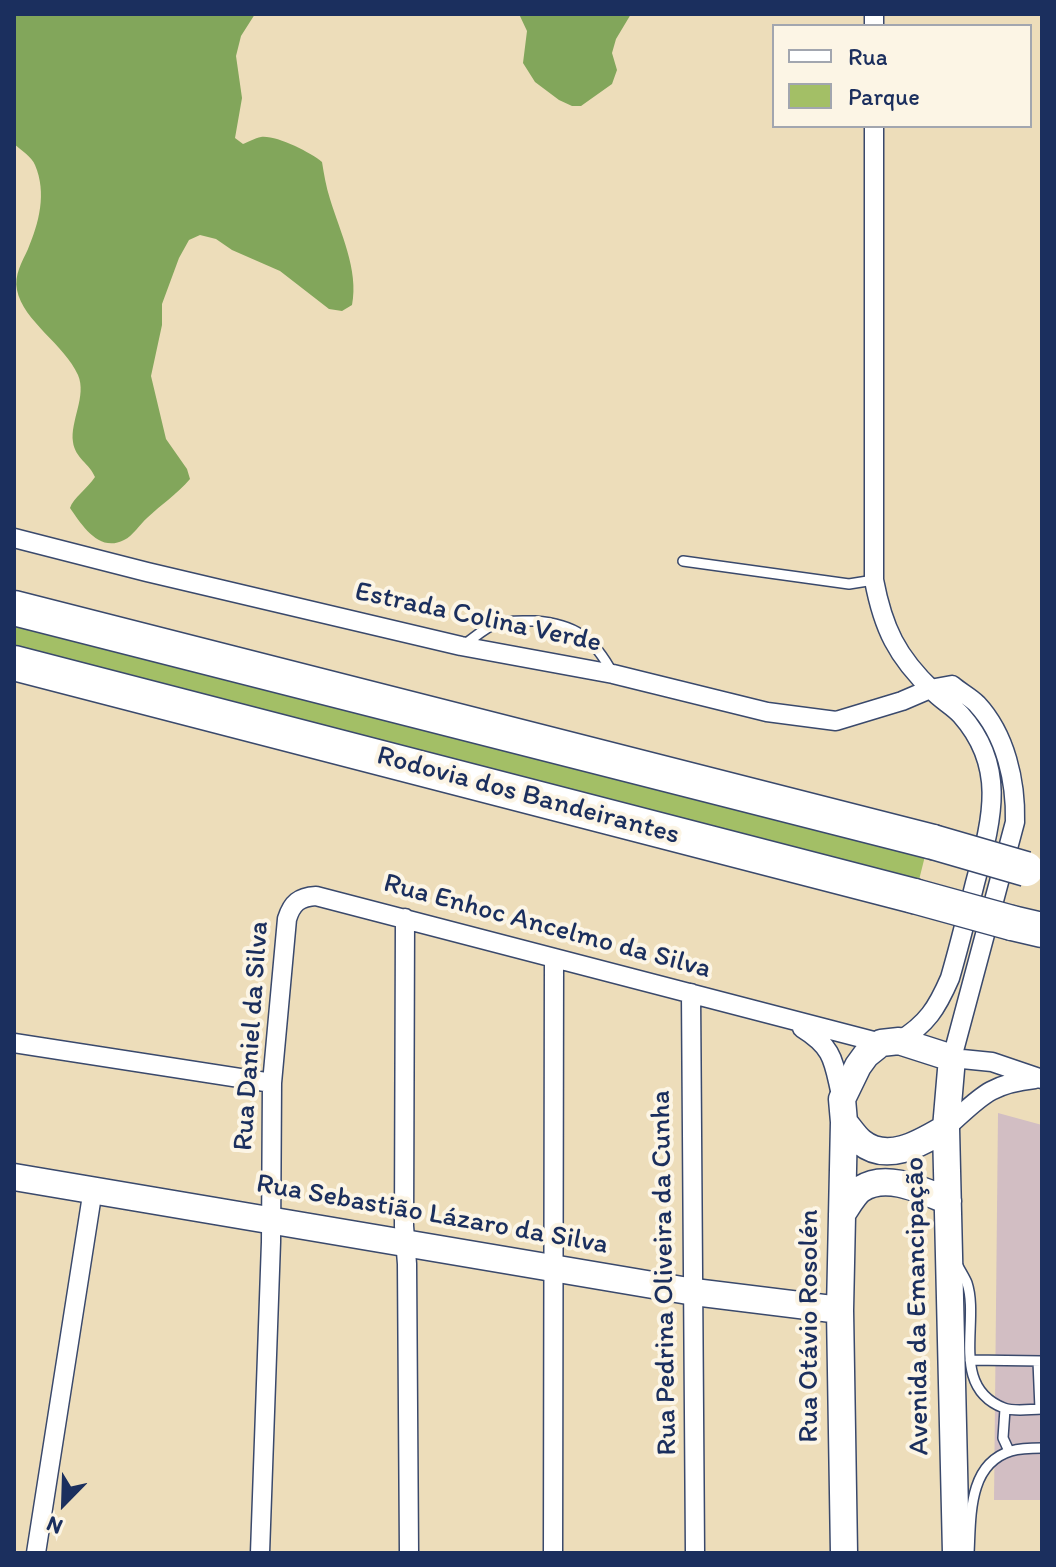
<!DOCTYPE html>
<html>
<head>
<meta charset="utf-8">
<style>
  body { margin:0 }
  #map { position:relative; width:1056px; height:1567px; overflow:hidden; background:#edddba; font-family:Itim,sans-serif }
  canvas { display:block }
  .frame { position:absolute; inset:0; border:16px solid #1b2f5e; pointer-events:none }
  .legend { position:absolute; left:772px; top:24px; width:260px; height:104px; box-sizing:border-box; background:#fcf5e5; border:2px solid #a2a6af; margin:0; padding:10px 14px; list-style:none; font-size:24px; color:#1b2f5e }
  .legend li { display:flex; align-items:center; gap:16px; height:40px }
  .legend b { width:40px; border:2px solid #a2a6af }
  .north { position:absolute; left:24px; top:1463px; width:80px; height:80px; -webkit-text-stroke:6px #fcf5e5; paint-order:stroke; rotate:203deg; font-size:22px; font-weight:700; line-height:32px; text-align:center; color:#1b2f5e }
  .north::after { content:''; display:block; margin:auto; width:28px; height:36px; background:#1b2f5e; clip-path:polygon(50% 0,100% 100%,50% 72%,0 100%) }
</style>
</head>
<body>
<div id="map">
<canvas width="1056" height="1567"></canvas>
<div class="frame"></div>
<ul class="legend">
<li><b style="height:10px;background:#fff"></b>Rua</li>
<li><b style="height:22px;background:#a3bf66"></b>Parque</li>
</ul>
<div class="north">N</div>
</div>
<script>
const g = document.querySelector('canvas').getContext('2d');
g.lineJoin = 'round';
function fill(path, color) { g.fillStyle = color; g.fill(path, 'evenodd'); }
function stroke(path, color, width, dash) { g.strokeStyle = color; g.lineWidth = width; g.lineCap = dash ? 'butt' : 'round'; g.setLineDash(dash || []); g.stroke(path); }
function label(font, color, halo, rows, align = 'center') {
  g.font = font + ' Itim,sans-serif'; g.lineWidth = 8; g.setLineDash([]); g.textBaseline = 'middle'; g.strokeStyle = halo; g.fillStyle = color; for (const [text, x, y, turn = 0] of rows) {
    g.save(); g.translate(x, y); g.rotate((+turn || 0) * Math.PI / 180); g.textAlign = isNaN(turn) ? turn : align; if (halo) g.strokeText(text, 0, 0); g.fillText(text, 0, 0); g.restore();
  }
}
const industrial = new Path2D(`
  M998,1113L1042,1125V1500H994Z`);
const green = new Path2D(`
  M14,622L925,856L919,880L14,649Z`);
const forest = new Path2D(`
  M14,14H255L241,36L236,56L242,98L235,138L243,144C248,142 255,138 261,137C276,135 310,152 322,162C324,174 326,187 330,199C340,232 359,270 352,305L342,311L329,309L280,271L232,250L216,239L200,235L189,240L179,258L162,304V325L151,376L166,439L187,469L190,479C177,494 162,504 147,518C140,524 133,536 124,540C99,553 82,525 70,508C73,498 88,488 95,477C90,464 75,458 73,442C70,421 87,396 78,375C65,345 23,321 17,290C14,275 22,262 28,249C39,223 47,193 35,165C32,157 21,150 14,144Z
  M519,14H631L616,39L612,53L617,70L612,84L581,106H572L559,100L535,82L523,63L527,31Z`);
const lane = new Path2D(`
  M683,561L849,584L874,580
  M465,644C475,637 486,627 497,623C508,620 524,621 535,621C575,624 594,638 613,674
  M958,1266C961,1272 965,1278 967,1283C980,1322 949,1387 1004,1408C1015,1412 1030,1409 1042,1409
  M970,1360L1042,1361
  M1038,1361L1040,1409
  M1005,1409L1003,1438L1009,1451
  M969,1553C971,1516 968,1464 1011,1451C1021,1448 1032,1448 1042,1448`);
const street = new Path2D(`
  M874,26V14
  M874,126V580C883,628 897,657 933,691C941,700 953,706 961,715C1008,768 991,822 975,883C967,915 959,947 950,978C937,1008 927,1024 899,1041
  M14,538L147,572L461,646L613,674L767,712L836,721L902,701L930,689L952,685C960,692 970,697 977,704C1006,735 1016,782 1015,822L952,1058L992,1062L1042,1079
  M405,918L404,1226L407,1264L409,1553
  M691,993L695,1553
  M802,1028C836,1049 833,1063 842,1099
  M14,1043L272,1083
  M946,1128C980,1098 988,1084 1035,1079
  M36,1553L93,1189
  M260,1553L271,1242L272,1083L287,919C292,903 299,897 316,896L881,1043
  M553,1553L554,958`);
const secondary = new Path2D(`
  M844,1122C849,1128 855,1137 861,1142C888,1164 922,1142 946,1128
  M14,1177L694,1292L840,1310
  M842,1214C847,1207 854,1194 861,1189C887,1172 923,1191 948,1201
  M844,1553L840,1310L844,1122L842,1099L858,1066L866,1055L881,1043L899,1041L952,1058L946,1128L956,1553`);
const highway = new Path2D(`
  M14,608L933,842
  M14,663L914,896
  M1012,923L1042,930`);
const highwayBridge = new Path2D(`
  M933,842L1026,869
  M914,896L1012,923`);
const streetNames = [
  ["Estrada Colina Verde",478,618,12],
  ["Rodovia dos Bandeirantes",528,796,15],
  ["Rua Enhoc Ancelmo da Silva",547,927,15],
  ["Rua Daniel da Silva",252,1036,-86],
  ["Rua Sebastião Lázaro da Silva",432,1215,10],
  ["Rua Pedrina Oliveira da Cunha",665,1273,-91],
  ["Avenida da Emancipação",918,1306,-91],
  ["Rua Otávio Rosolén",810,1326,-90]
];
fill(industrial, '#d2bec3');
fill(green, '#a3bf66');
fill(forest, '#82a65b');
stroke(lane, '#3a496c', 12);
stroke(street, '#3a496c', 21);
stroke(secondary, '#3a496c', 29);
stroke(highway, '#3a496c', 37);
stroke(lane, '#fff', 9);
stroke(street, '#fff', 18);
stroke(secondary, '#fff', 26);
stroke(highway, '#fff', 34);
stroke(highwayBridge, '#3a496c', 37, []);
stroke(highwayBridge, '#fff', 34);
label('28px', '#1b2f5e', '#fcf5e5', streetNames);
</script>
</body>
</html>
